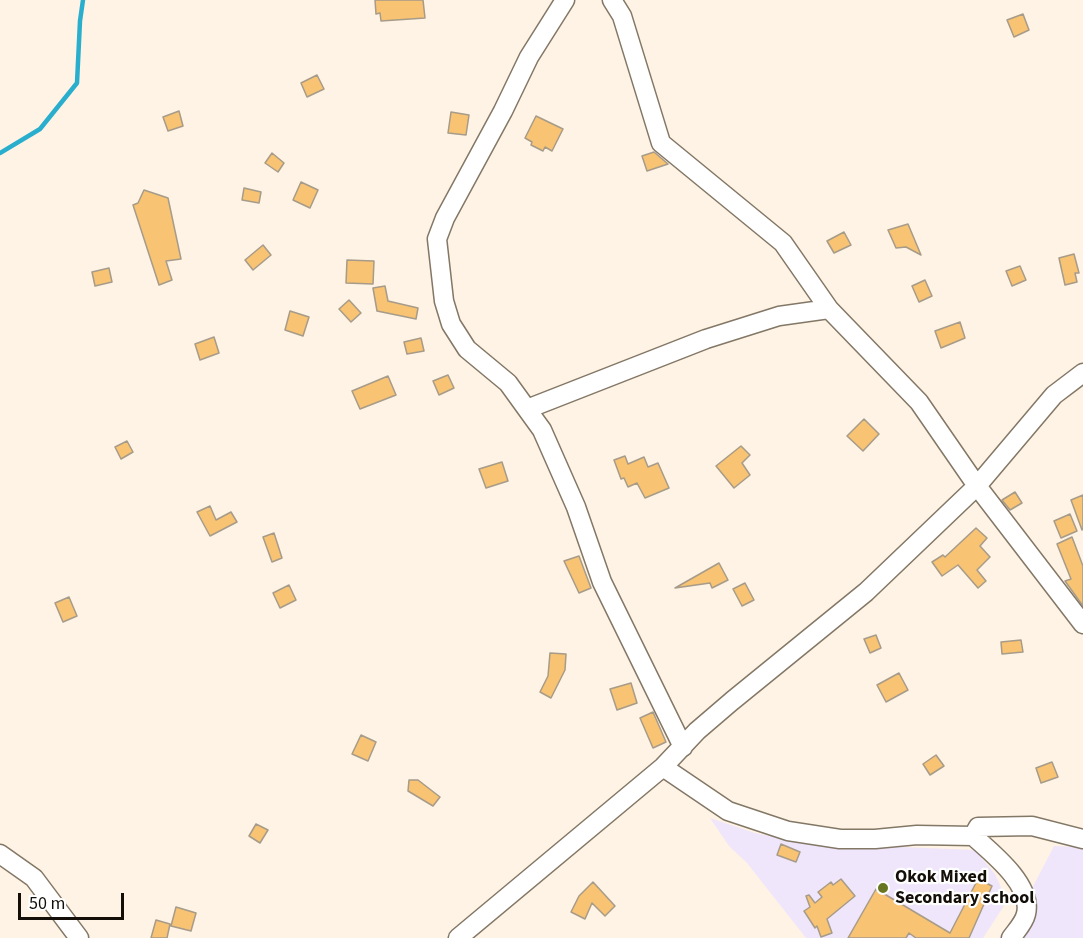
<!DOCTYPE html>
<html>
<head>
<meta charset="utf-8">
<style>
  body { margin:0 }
  #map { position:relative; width:1083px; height:938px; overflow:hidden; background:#fef3e4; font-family:"Source Sans 3",sans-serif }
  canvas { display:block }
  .scale { position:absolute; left:18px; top:893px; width:106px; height:27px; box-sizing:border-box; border:3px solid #130e08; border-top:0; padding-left:8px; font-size:18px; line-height:21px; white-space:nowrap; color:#130e08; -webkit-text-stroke:4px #fff; paint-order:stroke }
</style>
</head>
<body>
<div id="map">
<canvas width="1083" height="938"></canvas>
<div class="scale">50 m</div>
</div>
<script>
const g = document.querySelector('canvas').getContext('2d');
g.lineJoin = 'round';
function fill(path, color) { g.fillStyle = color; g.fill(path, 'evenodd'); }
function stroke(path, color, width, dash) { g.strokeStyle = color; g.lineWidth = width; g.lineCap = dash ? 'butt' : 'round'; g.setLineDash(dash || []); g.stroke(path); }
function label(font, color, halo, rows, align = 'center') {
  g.font = font + ' "Source Sans 3",sans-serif'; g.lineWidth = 4.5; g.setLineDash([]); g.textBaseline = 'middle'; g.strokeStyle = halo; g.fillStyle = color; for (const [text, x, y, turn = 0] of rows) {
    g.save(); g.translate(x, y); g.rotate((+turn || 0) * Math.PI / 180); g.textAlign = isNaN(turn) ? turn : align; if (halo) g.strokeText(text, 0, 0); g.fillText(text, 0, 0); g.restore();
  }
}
const education = new Path2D(`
  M710,818L755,833L804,843L975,850L995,874L1007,901L983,938H806L747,863L729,846Z
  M1054,846L1083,847V938H999L1028,896Z`);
const stream = new Path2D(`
  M0,153L40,129L77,83L80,21L83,0`);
const building = new Path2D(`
  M375,0H423L425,18L381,21L380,13L376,14Z
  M1023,14L1029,30L1014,37L1007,20Z
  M317,75L324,89L307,97L301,83Z
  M179,111L183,126L168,131L163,117Z
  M451,112L469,115L466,135L448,133Z
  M536,116L563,129L552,151L545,147L543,151L531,145L532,142L525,138Z
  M654,152L668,164L647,171L642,156Z
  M272,153L284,163L278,172L265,163Z
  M301,182L318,190L310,208L293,200Z
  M244,188L261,192L259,203L242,200Z
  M144,190L168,198L181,259L166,261L172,280L159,285L133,205L138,203Z
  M908,224L921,255L906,247L896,248L888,230Z
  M844,232L851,245L834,253L827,241Z
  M263,245L271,255L253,270L245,260Z
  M1074,254L1079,273H1075L1077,282L1065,285L1059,258Z
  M347,260L374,261L373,284L346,283Z
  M1020,266L1026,280L1012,286L1006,271Z
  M109,268L112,282L95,286L92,272Z
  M925,280L932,296L919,302L912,286Z
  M385,286L388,301L418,308L416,319L377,311L373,288Z
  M349,300L361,313L351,322L339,309Z
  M290,311L309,317L303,336L285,330Z
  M960,322L965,338L941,348L935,331Z
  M214,337L219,353L200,360L195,344Z
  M421,338L424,351L407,354L404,342Z
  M448,375L454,388L439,395L433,381Z
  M388,376L396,395L360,409L352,391Z
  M864,419L879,434L863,451L847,436Z
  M127,441L133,452L121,459L115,447Z
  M741,446L750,455L742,463L750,475L734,488L716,466Z
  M625,456L628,464L644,457L648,467L658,463L669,488L645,498L637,483L628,487L624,478L621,479L614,460Z
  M502,462L508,481L486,488L479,469Z
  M1015,492L1022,503L1010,510L1002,500Z
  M1083,495V529L1082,530L1071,500Z
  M210,506L216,520L231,512L237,522L210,536L197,512Z
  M1070,514L1077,531L1061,538L1054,521Z
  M976,528L987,538L980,546L990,557L977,570L986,581L978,588L958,565L942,576L932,562L943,555L945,557Z
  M274,533L282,558L272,562L263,537Z
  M1072,537L1083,566V606L1065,581L1071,579L1057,544Z
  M579,556L591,588L579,593L564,561Z
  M719,563L728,580L712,588L710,583L675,588Z
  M745,583L754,600L742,606L733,589Z
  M289,585L296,600L280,608L273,593Z
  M69,597L77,616L63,622L55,603Z
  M876,635L881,648L870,653L864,639Z
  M1021,640L1023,652L1002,654L1001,642Z
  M550,653L566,654L565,670L551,698L540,692L548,676Z
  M899,673L908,690L886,702L877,685Z
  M631,683L637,703L617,710L610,689Z
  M653,712L666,742L653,748L640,718Z
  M361,735L376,742L368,761L352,754Z
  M936,755L944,766L930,775L923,764Z
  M1052,762L1058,777L1041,783L1036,768Z
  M409,780H418L440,797L433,806L408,791Z
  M256,824L268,830L260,843L249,836Z
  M781,844L800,852L796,862L777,855Z
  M841,879L855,896L827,919L832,933L821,937L817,926L815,928L804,911L810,907L806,896L809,895L815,903L822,897L818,892L831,882L833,885Z
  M978,879L992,886L969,938H916L909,933L906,938H848L876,889L950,933Z
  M593,882L615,906L605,916L592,903L585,919L571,912L579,896Z
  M176,907L196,913L191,931L171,926Z
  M156,920L170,924L167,938H151Z`);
const minor = new Path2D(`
  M565,0L529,57L503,111L445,218L437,239L444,301L451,324L467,349L508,383L542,430L576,507L602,582L683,747
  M612,0L622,16L661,143L783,243L829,309L919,402L977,486L1083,624
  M527,409L706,339L779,316L829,309
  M663,767L728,811L788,831L840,839H875L917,835L973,836L978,827L1032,826L1083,839
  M973,836C992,853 1033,885 1026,914C1024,923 1016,931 1011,938
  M0,854L34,878L79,938
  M458,938L663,767L697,731L732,701L866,592L977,486L1054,395L1083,373`);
const markers = [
  [883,888,6,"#687622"]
];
const poiNames = [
  ["Okok Mixed",895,878],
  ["Secondary school",895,899]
];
fill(education, '#efe6fb');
stroke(stream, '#2aaece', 4.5);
fill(building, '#f8c372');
stroke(building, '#a79b89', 1.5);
stroke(minor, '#837766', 21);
stroke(minor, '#fff', 18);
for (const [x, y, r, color] of markers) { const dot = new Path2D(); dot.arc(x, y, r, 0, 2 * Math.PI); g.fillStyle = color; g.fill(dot); stroke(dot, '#fff', 2); }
label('bold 18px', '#130e08', '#fff', poiNames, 'left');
</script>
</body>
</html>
